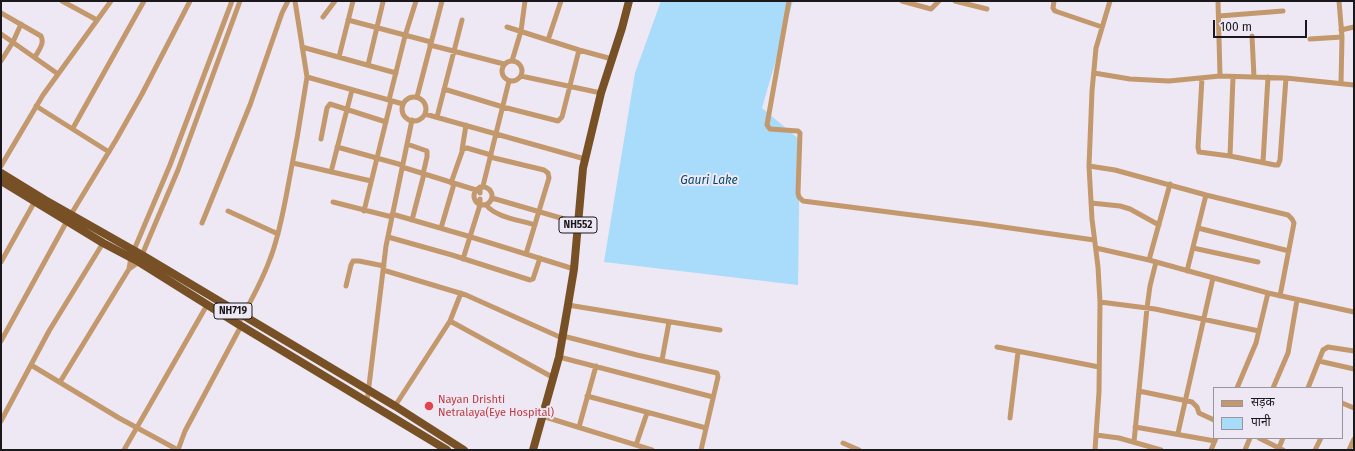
<!DOCTYPE html>
<html>
<head>
<meta charset="utf-8">
<style>
  body { margin:0 }
  #map { position:relative; width:1355px; height:451px; overflow:hidden; background:#ede8f3; font-family:"Fira Sans","Noto Sans Devanagari",sans-serif }
  canvas { display:block }
  .frame { position:absolute; inset:0; border:2px solid #1a181c; pointer-events:none }
  .legend { position:absolute; left:1213px; top:387px; width:130px; height:52px; box-sizing:border-box; background:#ede8f3; border:1px solid #99959d; margin:0; padding:5px 7px; list-style:none; font-size:12px; color:#1a181c }
  .legend li { display:flex; align-items:center; gap:8px; height:20px }
  .legend b { width:20px; border:1px solid #99959d }
  .scale { position:absolute; left:1213px; top:20px; width:94px; height:18px; box-sizing:border-box; border:2px solid #1a181c; border-top:0; padding-left:5px; font-size:12px; line-height:14px; white-space:nowrap; color:#1a181c; -webkit-text-stroke:3px #ede8f3; paint-order:stroke }
</style>
</head>
<body>
<div id="map">
<canvas width="1355" height="451"></canvas>
<div class="frame"></div>
<ul class="legend">
<li><b style="height:5px;background:#c2986c"></b>सड़क</li>
<li><b style="height:11px;background:#a9dbfa"></b>पानी</li>
</ul>
<div class="scale">100 m</div>
</div>
<script>
const g = document.querySelector('canvas').getContext('2d');
g.lineJoin = 'round';
function fill(path, color) { g.fillStyle = color; g.fill(path, 'evenodd'); }
function stroke(path, color, width, dash) { g.strokeStyle = color; g.lineWidth = width; g.lineCap = dash ? 'butt' : 'round'; g.setLineDash(dash || []); g.stroke(path); }
function label(font, color, halo, rows, align = 'center') {
  g.font = font + ' "Fira Sans",sans-serif'; g.lineWidth = 4; g.setLineDash([]); g.textBaseline = 'middle'; g.strokeStyle = halo; g.fillStyle = color; for (const [text, x, y, turn = 0] of rows) {
    g.save(); g.translate(x, y); g.rotate((+turn || 0) * Math.PI / 180); g.textAlign = isNaN(turn) ? turn : align; if (halo) g.strokeText(text, 0, 0); g.fillText(text, 0, 0); g.restore();
  }
}
const water = new Path2D(`
  M661,1H793L762,108L800,140L798,285L604,262L635,73Z`);
const minor = new Path2D(`
  M62,1L97,20
  M295,1L307,77
  M789,1L767,125L770,129L798,131L800,133L798,193L799,197L803,201L982,224L1094,240
  M902,1L931,9L939,1
  M955,1L987,9
  M1054,1L1053,8L1055,11L1102,27
  M1218,1L1220,76
  M1339,1L1342,37L1341,84
  M1,13L41,36C45,44 38,51 35,57
  M1219,16L1283,11
  M323,17L335,1
  M348,20L431,42
  M507,27L579,50L612,59
  M1341,30L1354,27
  M1,34L58,74
  M1252,36L1254,77
  M1310,39L1342,37
  M548,40L561,1
  M430,45L504,64
  M302,47L396,73
  M339,57L353,1
  M502 71a10 10 0 1 1 20 0a10 10 0 1 1-20 0Z
  M1,61L13,42L21,24
  M512,61L521,31L525,1
  M368,65L383,2
  M1094,73L1130,79L1169,81L1220,76L1286,78L1354,85
  M521,76L601,93
  M1202,78L1198,147L1199,152L1230,156L1275,165H1278L1280,160L1286,78
  M444,89L503,107L558,121L562,117L579,50
  M417,97L442,1
  M402 109a12 12 0 1 1 24 0a12 12 0 1 1-24 0Z
  M389,100L405,36L416,1
  M36,106L109,152
  M425,114L585,159
  M437,117L462,20
  M73,128L144,1
  M321,139L327,108L330,104L386,122
  M407,144L427,151V157L423,174
  M337,147L402,165
  M462,150L466,125
  M1230,156L1233,77
  M490,157L544,170L548,173L549,178L526,254
  M1263,162L1268,77
  M293,163L371,181
  M1,166L43,95L111,1
  M1089,166L1115,170L1206,195L1288,215L1292,219L1294,223L1280,296
  M402,167L476,190
  M331,172L352,90
  M451,183L463,149L467,148L491,155
  M483,186L509,81
  M474 196a9 9 0 1 1 18 0a9 9 0 1 1-18 0Z
  M480,187V193
  M492,198L578,223
  M333,202L392,217
  M1091,203L1120,206L1130,209L1159,225
  M486,205C497,218 520,220 535,225
  M228,211L278,234
  M364,211L391,101
  M392,214L471,237L574,269
  M412,220L424,174
  M202,223L250,105L282,13L288,1
  M441,228L454,184
  M1198,228L1289,251
  M388,237L452,255L530,280L533,279L540,258
  M1096,248L1149,260L1268,293L1354,312
  M1193,248L1258,262
  M463,259L480,205V199
  M1149,260L1170,184
  M1,262L35,201
  M129,269L139,262L178,170L240,1
  M383,270L466,295L562,338
  M1187,271L1206,195
  M346,286L351,265L353,261H359L384,266
  M461,293L450,321L554,378
  M1100,302L1155,309L1259,331
  M568,305L720,330
  M238,324C250,303 262,281 270,259C278,239 282,217 286,197C294,157 301,117 307,77L403,104
  M563,336L637,355L717,373L718,377L701,450
  M1,341L67,221L116,140L142,94L190,1
  M997,347L1099,367
  M559,357L713,397
  M662,360L669,322
  M1319,361L1354,369
  M31,365L119,418L178,450
  M60,382L129,269L131,257L170,165L232,1
  M1237,388L1256,343L1268,293
  M1273,388L1288,353L1297,300
  M1308,388L1323,350L1328,347L1354,351
  M1139,391L1192,402L1197,407L1199,413L1214,420
  M587,396L706,428
  M367,402L386,246L412,120
  M1342,403L1354,408
  M395,406L450,321
  M542,416L652,450
  M1010,418L1018,352
  M1,421L49,331L103,243
  M579,427L596,366
  M1135,427L1215,441
  M1178,433L1213,278
  M1096,435L1119,438L1161,450
  M1259,438L1283,450
  M1134,442L1147,308L1150,286L1156,262
  M843,443L859,450
  M636,445L647,413
  M124,450L207,305
  M178,450L185,431L241,326
  M1095,450L1099,392L1100,302L1098,267L1092,219L1089,166L1092,91L1096,48L1110,1
  M1211,450L1216,438
  M1245,450L1250,438
  M1278,450L1283,438
  M1315,450L1321,438
  M1349,450L1354,439`);
const trunk = new Path2D(`
  M1,173L45,200L142,255L395,406L464,450
  M1,181L103,243L139,262L238,324L447,450
  M533,450L559,357L568,305L574,269L583,168L601,93L622,28L629,1`);
const markers = [
  [429,406,5,"#e0444e"]
];
const shields = [
  [578,225,38],
  [233,311,38]
];
const shieldNames = [
  ["NH552",578,225],
  ["NH719",233,311]
];
const healthNames = [
  ["Nayan Drishti",438,400],
  ["Netralaya(Eye Hospital)",438,413]
];
const waterNames = [
  ["Gauri Lake",709,181]
];
fill(water, '#a9dbfa');
stroke(minor, '#c2986c', 5);
stroke(trunk, '#785026', 8);
for (const [x, y, r, color] of markers) { const dot = new Path2D(); dot.arc(x, y, r, 0, 2 * Math.PI); g.fillStyle = color; g.fill(dot); stroke(dot, '#ede8f3', 1.5); }
for (const [x, y, w] of shields) { const box = new Path2D(); box.roundRect(x - w / 2, y - 8, w, 16, 3); g.fillStyle = '#ede8f3'; g.fill(box); stroke(box, '#1a181c', 1); }
label('bold 10px', '#1a181c', null, shieldNames);
label('11px', '#be3a42', '#ede8f3', healthNames, 'left');
label('italic 12px', '#004b6d', '#ede8f3', waterNames);
</script>
</body>
</html>
